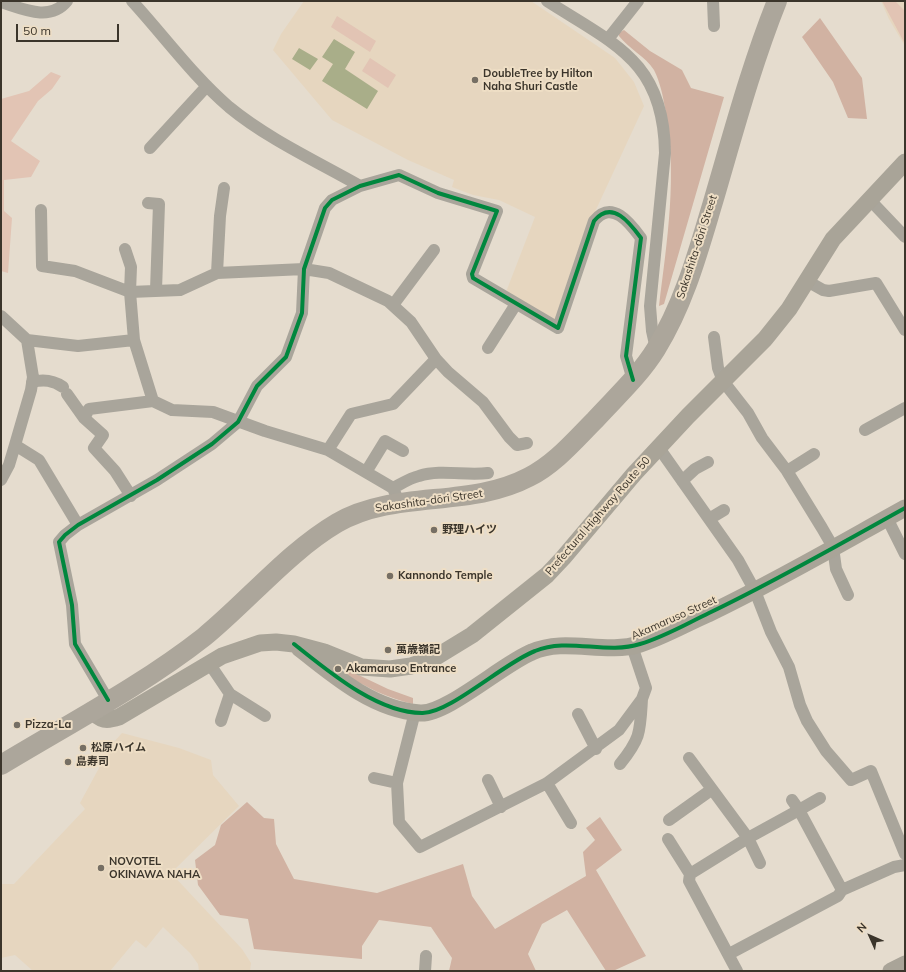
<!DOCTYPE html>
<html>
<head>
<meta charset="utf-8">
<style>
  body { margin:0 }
  #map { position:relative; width:906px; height:972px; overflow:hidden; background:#e5dcce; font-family:Mulish,sans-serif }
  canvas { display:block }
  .frame { position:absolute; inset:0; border:2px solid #3b352b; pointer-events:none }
  .north { position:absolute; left:850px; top:916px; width:40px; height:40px; -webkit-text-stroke:3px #eedec5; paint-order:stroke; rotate:315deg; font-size:11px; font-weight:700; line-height:16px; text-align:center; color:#3b352b }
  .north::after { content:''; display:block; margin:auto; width:14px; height:18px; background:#3b352b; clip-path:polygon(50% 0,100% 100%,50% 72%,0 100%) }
  .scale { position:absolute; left:16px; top:24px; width:103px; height:18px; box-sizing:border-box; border:2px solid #3b352b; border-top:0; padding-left:5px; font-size:12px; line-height:14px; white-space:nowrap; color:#3b352b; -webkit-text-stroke:3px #eedec5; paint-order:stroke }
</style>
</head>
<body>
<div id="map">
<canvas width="906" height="972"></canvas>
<div class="frame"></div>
<div class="north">N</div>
<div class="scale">50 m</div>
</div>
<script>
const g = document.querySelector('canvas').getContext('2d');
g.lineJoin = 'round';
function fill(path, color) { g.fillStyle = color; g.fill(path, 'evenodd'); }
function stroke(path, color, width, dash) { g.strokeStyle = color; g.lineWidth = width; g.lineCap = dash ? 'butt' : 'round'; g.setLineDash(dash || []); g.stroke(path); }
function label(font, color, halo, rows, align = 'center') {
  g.font = font + ' Mulish,"Noto Sans JP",sans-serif'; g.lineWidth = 4; g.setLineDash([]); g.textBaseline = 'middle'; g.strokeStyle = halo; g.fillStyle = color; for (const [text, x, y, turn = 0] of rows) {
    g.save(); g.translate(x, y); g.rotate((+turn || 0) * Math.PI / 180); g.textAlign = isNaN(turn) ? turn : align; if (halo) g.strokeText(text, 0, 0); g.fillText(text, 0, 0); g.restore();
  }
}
const built = new Path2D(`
  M304,1H531L615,58L634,82L644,106L594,214L559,319L554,320L506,292L535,217L499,200L473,195L452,187L454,180L408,160L332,120L273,50L281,34Z
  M881,1H905V46L889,19Z
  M122,733L179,748L211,760L213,775L239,806L171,873L242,949L251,963L250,971H199L198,964L190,953L163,927L146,948L136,940L110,971H33L15,955L1,958V884H14L85,809L80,803L112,744Z`);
const green = new Path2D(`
  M882,1H895L905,11V44Z
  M337,16L376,41L370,52L331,27Z
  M370,58L396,75L388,88L362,71Z
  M51,72L61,76L52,89L38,101L11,141L40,161L31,177L4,180V211L12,218L8,273L1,271V99L29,91Z`);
const forest = new Path2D(`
  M820,18L862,78L867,119L848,118L833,82L802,37Z
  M624,30L650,51L682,70L691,88L724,97L664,304L659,306C667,241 678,174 665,108C663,96 660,82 654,70C645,56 629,49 619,36V33Z
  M346,669L388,689L413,698V704C387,698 366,687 344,674Z
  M247,802L264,818L274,819L276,844L294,879L377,893L463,864L472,896L495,929L586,876L583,852L595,840L586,828L600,817L622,850L596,870L646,956L613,971H606L567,910L542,924L528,954L536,971H449L452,958L431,927L379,920L362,946V959L254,949L248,919L220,915L198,885L195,860L215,845L221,825Z`);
const water = new Path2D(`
  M334,39L355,52L345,69L378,91L367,109L322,81L333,64L322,57Z
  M299,48L318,59L310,70L292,59Z`);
const street = new Path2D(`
  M132,1C164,36 193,76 229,107C268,139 316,161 360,186
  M547,1C614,44 664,61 665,153L650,306L652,331L656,349
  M713,1L714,26
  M1,2C23,9 50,22 67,1
  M608,39L638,1
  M150,148L207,86
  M870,200L905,237
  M148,203L159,204L156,290
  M41,210L42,266L75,271L130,292L180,290L217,273L220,216L224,188
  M125,249L131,267L130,292L134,340L153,401L172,410L213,412L265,431L328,450L393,488L399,503
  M217,273L304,269L329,273L388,301L411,322L436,359L448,372L483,402L509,437L517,445L527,443
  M807,281L823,290L829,291L876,283L905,330
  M393,305L434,250
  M1,316L27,340
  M714,337L718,368L723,381L748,413L762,438L787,471L822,528L833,547L836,569L848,595
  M488,348L516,304
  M32,382C44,379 53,380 63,387
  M67,394L84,418L103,435L94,448L115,471L131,496
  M84,418L89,409L153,401
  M865,430L905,408
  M659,448L738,560L755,591L771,632L789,667L800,705L807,721L826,751L851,780L871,771L905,854
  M328,450L351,414L393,404L436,359
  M787,471L814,454
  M366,472L385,441L403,451
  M1,480L9,465L15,445
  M682,481L695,469L708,462
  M393,488C401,484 410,478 419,476C441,469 466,476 488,473
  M887,518L905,554
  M709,519L724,510
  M78,525L39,460L15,445L31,390L33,377L27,340L78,346L134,340
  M209,663L230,694L265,716
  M108,700L75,644L72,605L59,542L65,535L78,525L157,480L212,444L238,422L257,386L286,357L302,313L304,269L325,208L332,200L360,186L399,175L438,193L497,211L472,274L473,278L558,328L594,221C612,199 630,223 641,238L626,356L633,380
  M415,712L397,783L399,822L420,847L547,783L619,730L642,699L646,688L632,646
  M578,714L596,749
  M221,721L230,694
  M689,758L748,838L760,863
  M620,764C641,738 640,732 642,699
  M374,778L397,783
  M488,780L501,807
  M547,783L571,823
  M792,800L799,810L820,798
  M669,820L711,790
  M668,839L690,874L689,881L737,971
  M690,874L748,838L799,810L842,890
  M729,954L838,896L842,890L894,867L905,865
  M425,971L426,956`);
const secondary = new Path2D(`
  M299,648C334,676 374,710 420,713C446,715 504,663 532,652C566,637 604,655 640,644C663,637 685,624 708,614C775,582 840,544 905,508
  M92,710C100,721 107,721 119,717L222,656L260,643L276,642L294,644L324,652L361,667L390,669L411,666L436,657L472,635L547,575L563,558L634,474L688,416L765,339L789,309L833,239L905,162
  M891,971L905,964`);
const primary = new Path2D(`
  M1,765C67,725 143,685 204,637C248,601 288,552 337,523C396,489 468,509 529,477C555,464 575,440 595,420C616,397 640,375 656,349C684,304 698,252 713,202C733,134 751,66 777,1`);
const cycleway = new Path2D(`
  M294,644C328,671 377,713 422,713C449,714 505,662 535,651C568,637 606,655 640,644C664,637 686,624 709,613C776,581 840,544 905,508
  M108,700L75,644L72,605L59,542L65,535L78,525L157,480L212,444L238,422L257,386L286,357L302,313L304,269L325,208L332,200L360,186L399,175L438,193L497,211L472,274L473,278L558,328L594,221C612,199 630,223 641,238L626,356L633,380`);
const markers = [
  [475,80,4,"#766f64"],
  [434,530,4,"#766f64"],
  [390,576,4,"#766f64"],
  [388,650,4,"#766f64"],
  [338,669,4,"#766f64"],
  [17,725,4,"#766f64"],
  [83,748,4,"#766f64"],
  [68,762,4,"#766f64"],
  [101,868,4,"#766f64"]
];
const poiNames = [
  ["DoubleTree by Hilton",483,74],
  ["Naha Shuri Castle",483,87],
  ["野理ハイツ",442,530],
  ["Kannondo Temple",398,576],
  ["萬歳嶺記",396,650],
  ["Akamaruso Entrance",346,669],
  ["Pizza-La",25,725],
  ["松原ハイム",91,748],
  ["島寿司",76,762],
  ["NOVOTEL",109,862],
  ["OKINAWA NAHA",109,875]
];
const streetNames = [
  ["Sakashita-dōri Street",697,247,-72],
  ["Sakashita-dōri Street",429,501,-8],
  ["Prefectural Highway Route 50",598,516,-49],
  ["Akamaruso Street",674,618,-24]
];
fill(built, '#e6d6bf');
fill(green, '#e2c4b4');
fill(forest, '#d1b2a2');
fill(water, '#a9ae89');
stroke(street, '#a9a59b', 12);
stroke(secondary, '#a9a498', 17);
stroke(primary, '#aca69b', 20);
stroke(cycleway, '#00873e', 4);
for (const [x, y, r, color] of markers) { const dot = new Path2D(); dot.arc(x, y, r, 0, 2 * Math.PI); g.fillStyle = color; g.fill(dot); stroke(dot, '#eedec5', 1.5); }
label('bold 11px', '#3b352b', '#eedec5', poiNames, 'left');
label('11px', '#3b352b', '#eedec5', streetNames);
</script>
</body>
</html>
